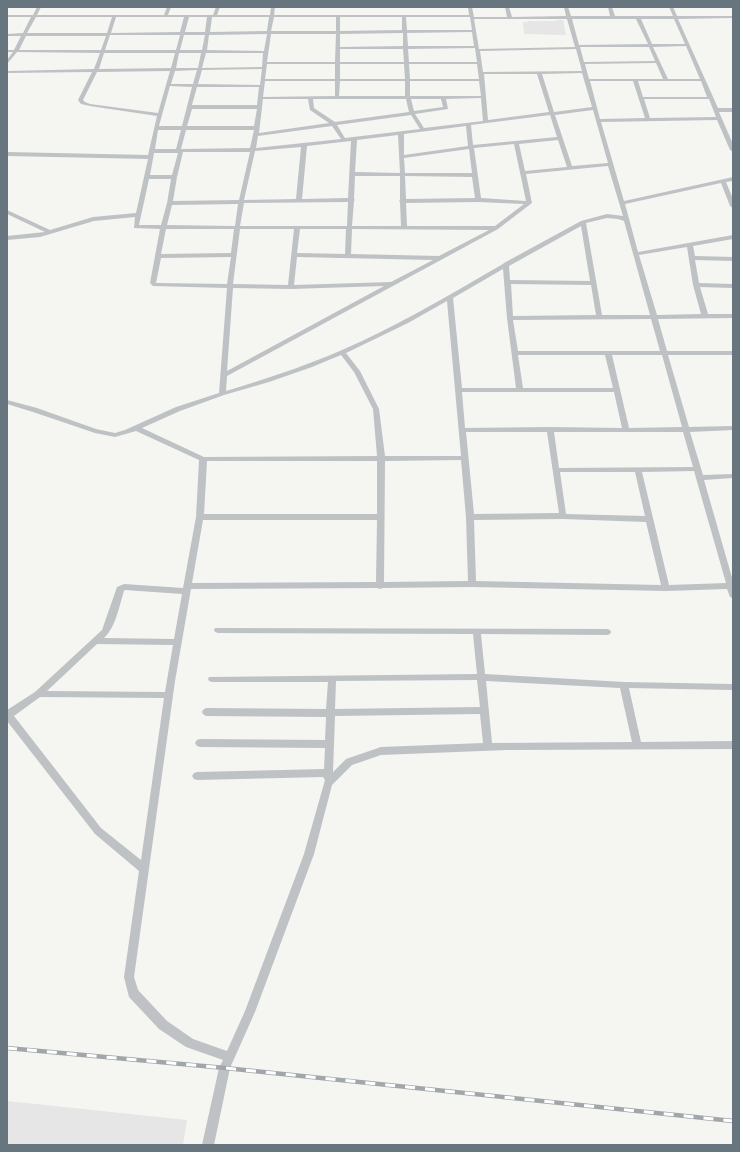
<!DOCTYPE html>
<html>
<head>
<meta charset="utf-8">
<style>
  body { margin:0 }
  #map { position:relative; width:740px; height:1152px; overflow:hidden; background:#f5f5f2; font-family:Quicksand,sans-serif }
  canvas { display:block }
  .frame { position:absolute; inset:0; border:8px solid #67757f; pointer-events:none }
</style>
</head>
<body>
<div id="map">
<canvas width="740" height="1152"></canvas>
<div class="frame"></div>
</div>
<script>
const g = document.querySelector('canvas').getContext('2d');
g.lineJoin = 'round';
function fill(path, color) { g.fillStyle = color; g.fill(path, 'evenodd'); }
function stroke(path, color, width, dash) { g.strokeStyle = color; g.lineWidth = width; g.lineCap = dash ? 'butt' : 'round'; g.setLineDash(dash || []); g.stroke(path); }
const built = new Path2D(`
  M556,20H563L566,35L524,34L523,22H528V21H556Z
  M7,1101L187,1120L183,1145H7Z`);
const minor = new Path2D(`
  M7,7H10L7,9Z
  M37,7H41L37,15H164L167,7H171L168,15H213L216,7H220L217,15H270L271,7H275L274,15H469L468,7H472L474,17H507L505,7H509L512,17L566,16L564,7H568L571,16H610L608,7H612L615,16H673L669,7H673L677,16H733V18L678,19L718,108H733V112H719L733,144V152L730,150L717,120L601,122L624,201L733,177V181L726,182L733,199V208L730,206L721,183L625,204L638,252L733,235V239L693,246L695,256L733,257V261L695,260L699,283L733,284V288L700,287L708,314H733V318L658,319L667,351H733V355H668L689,427L733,426V430L690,432L703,475L733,474V478L704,480L733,581V598L730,597L727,589L666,591L472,587L383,588L380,589L377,588L191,589L175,681L134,977L138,990L167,1021L193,1039L227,1051L245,1011L304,854L325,780L323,777L197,780L194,779L192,776L194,773L197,772L324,769L325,748L200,747L197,746L195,743L197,740L200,739L325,740L326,717L206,716L203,714L202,712L203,710L206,708L326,709L328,682H212L209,681L208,679L209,677L477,674L473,634L218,633L215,632L214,630L215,628L607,629L610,630L611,632L610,634L607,635L481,634L485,674L624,682L731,684H733V690H731L629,688L641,742L733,741V749L507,750L381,755L352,765L332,785L314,854L255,1012L230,1068L214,1145H202L219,1068L223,1060L186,1047L159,1029L129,997L124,977L139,871L95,834L7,721V710L35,692L102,630L117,587L124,584L183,588L196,517L199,460L136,431L115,437L95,433L33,412L7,404V400L37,408L96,429L115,433L125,430L176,407L219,393L227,288L153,286L150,283L160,229L134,228L135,217L94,221L40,237L7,240V236L45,232L7,214V210L50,230L93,217L136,213L148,159L7,156V152L148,155L157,116L90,106L81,104L78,100L92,72L7,73V71L94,69L100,53L17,52L7,64V60L13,52H7V50H14L21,36H7V34L23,33L31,17H7V15H33ZM36,17H112L107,33H27ZM116,17H184L180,32L111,33ZM189,17H207L205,32H185ZM212,17H269L267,31L210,32ZM274,17H336V31H271ZM340,17H402V30L340,31ZM406,17H470L472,30H407ZM474,19H567L575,47L479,49ZM572,19H636L648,44L579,45ZM641,19H674L685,44H652ZM472,32L474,46H408L407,33ZM403,33V46L340,47V34ZM267,34L264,51L207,50L209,35ZM271,34H336L335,62H267ZM110,35H180L176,50H105ZM184,35H205L202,50H180ZM26,36H106L101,50H19ZM686,46L700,79H668L653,47ZM580,47H649L655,61L584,62ZM475,48L477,62H409L408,49ZM340,49H403L404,62H340ZM576,49L582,71L483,72L480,51ZM104,53H175L171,68L99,69ZM179,53H201L198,68H176ZM206,53H263L262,67L202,68ZM656,63L663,79H589L585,64ZM267,64H335V79H265ZM340,64H404L405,79H340ZM409,64H477L479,79H410ZM262,69L260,85L198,84L202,70ZM197,70L193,84H171L175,71ZM170,71L158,113L90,104L85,102L83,100L97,72ZM582,73L592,107L554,112L542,74ZM484,74H537L549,112L488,120ZM265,81H335V96L263,97ZM340,81H405V96H339ZM410,81H479L481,96H410ZM590,81H633L645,118L600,119ZM638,81H701L707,97H643ZM170,86L192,87L182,126H159ZM197,87H259L257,105H192ZM481,98L483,121L424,128L415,114L448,109L446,99ZM263,99H308L310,110L329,123L259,133ZM313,99H406L409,112L335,122L314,108ZM411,99H441L443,107L414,111ZM644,99H709L716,117L650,118ZM192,109H257L254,126H187ZM593,110L608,163L572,166L555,115ZM411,115L420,129L345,138L337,125ZM550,115L557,137L473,145L471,125ZM332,126L341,139L256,148L258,136ZM466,126L468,146L404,155V134ZM158,130H181L176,149H155ZM186,130H254L250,148L181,149ZM398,135L400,173L355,172L357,140ZM558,140L567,167L525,171L519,144ZM351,141L348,198L302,199L307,146ZM514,144L526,201L481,198L474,148ZM301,147L296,199L244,200L255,151ZM469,149L472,173H405L404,158ZM183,152H250L239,200L173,201L177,177ZM154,153H178L172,175H150ZM608,166L623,216L607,214L581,221L504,263L503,264C456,291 411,318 362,341C318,362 272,377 226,391L227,376L498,229L532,203L526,174ZM355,176H400V200L399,201L400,202L401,226H352L354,201L355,200L354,199ZM405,176L472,177L475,198L406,199ZM149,179H171L167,203L161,225H139ZM348,202L347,226H240L244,203ZM478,202L524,204L495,226H407L406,203ZM238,204L235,226L167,225L172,205ZM607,218L618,219L624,221L650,315H602L586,223ZM581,226L590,281L510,280L509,266ZM166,229H234L231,253L161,254ZM240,229H294L288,285L233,284ZM300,229H346L345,254L297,253ZM352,229L489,230L439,256L351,254ZM687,247L693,285L701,314L657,315L639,255ZM231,257L227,284L156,283L161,258ZM297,257L433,260L391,282L294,285ZM503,269L507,318L516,388H462L453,298ZM511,284L591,285L596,315L513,316ZM384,286L227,371L233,288L291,289ZM447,301L461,456H385L379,409L360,371L346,353L408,323ZM651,319L660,351H518L513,320ZM341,355L354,372L373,409L377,456L204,457L142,428L180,411L224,395L269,382L312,367ZM518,355H605L613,388H523ZM612,355H662L682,427L629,428ZM462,392H614L622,428L550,427L465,428ZM466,432H547L559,513L474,514ZM554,432H683L693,467L559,468ZM461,460L466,517L468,581L384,582L385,461ZM207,461H377V514H204ZM694,471L726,583L669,585L642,472ZM560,472H635L645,516L566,514ZM563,519L646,522L661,585L476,581L474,520ZM203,520H377L376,582L192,583ZM125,590L182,594L174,639L104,638C116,627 119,606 124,591ZM97,644L173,645L165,692L47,691ZM477,680L480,707L335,709L336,681ZM486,681L620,688L632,742L492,743ZM40,697L164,698L141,860L101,828L14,716ZM480,714L483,743L381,747L346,759L333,772L335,716Z`);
const rail = new Path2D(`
  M7,1048L225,1068L733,1121`);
fill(built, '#e5e6e5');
fill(minor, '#bec2c5');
stroke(rail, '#a0a6aa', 4.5);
stroke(rail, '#fff', 3, [10]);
</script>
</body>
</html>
